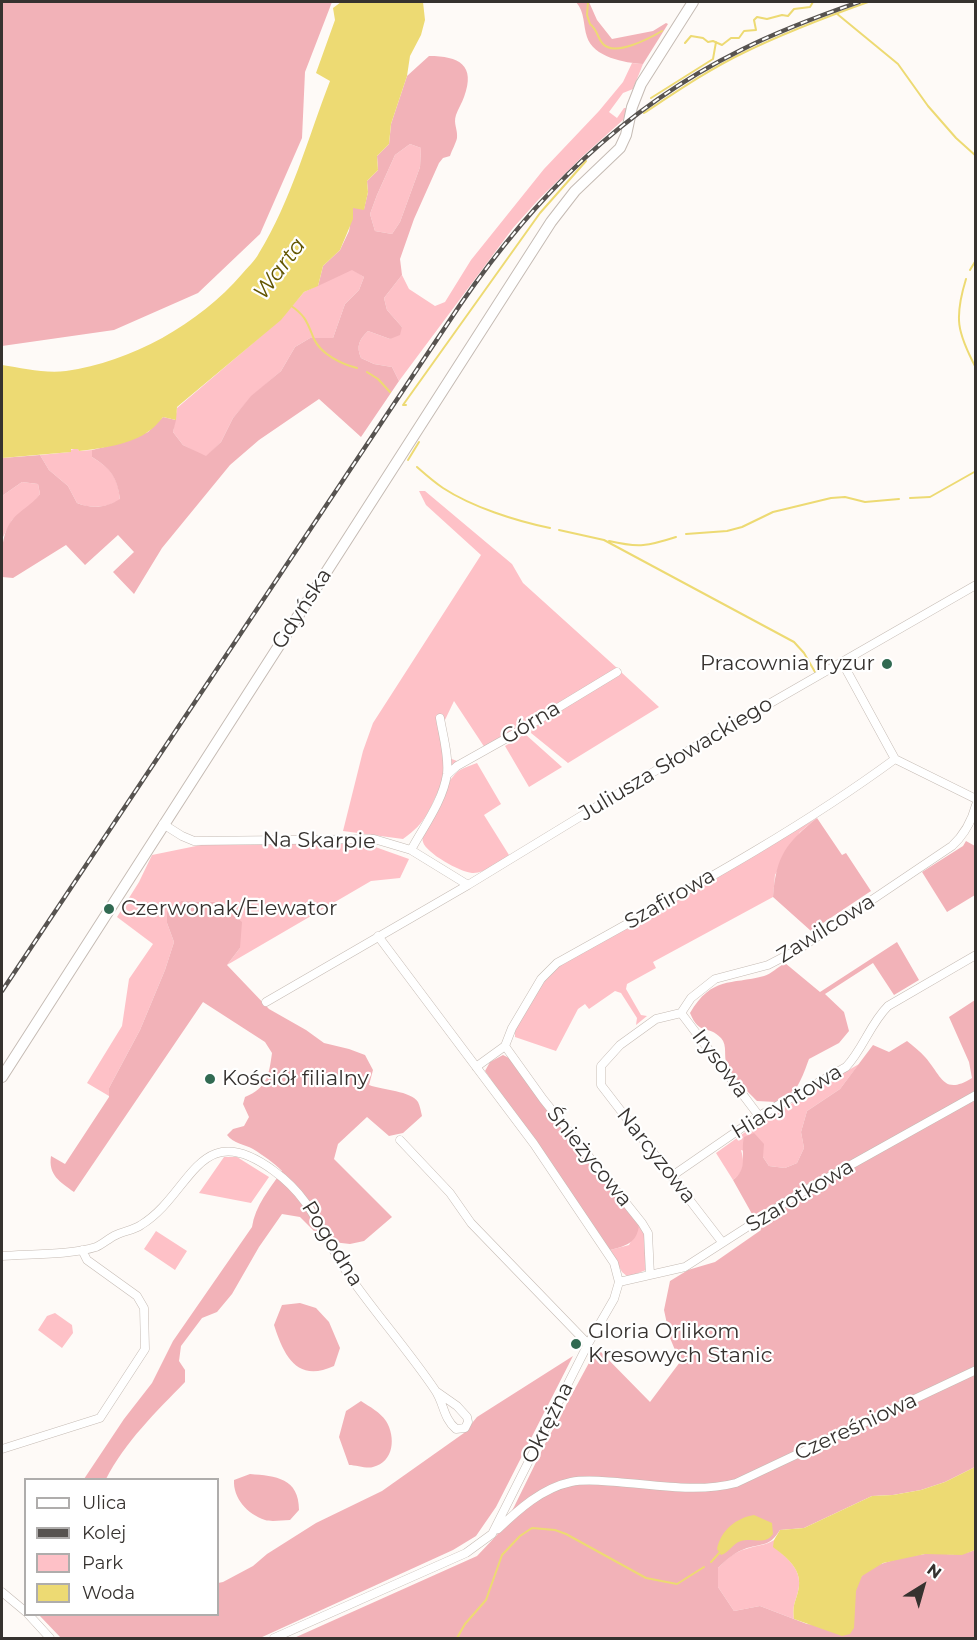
<!DOCTYPE html>
<html>
<head>
<meta charset="utf-8">
<style>
  body { margin:0 }
  #map { position:relative; width:977px; height:1640px; overflow:hidden; background:#fefaf7; font-family:Montserrat,sans-serif }
  canvas { display:block }
  .frame { position:absolute; inset:0; border:3px solid #36322f; pointer-events:none }
  .legend { position:absolute; left:24px; top:1478px; width:195px; height:138px; box-sizing:border-box; background:#fff; border:2px solid #afadac; margin:0; padding:8px 10px; list-style:none; font-size:18px; color:#36322f }
  .legend li { display:flex; align-items:center; gap:12px; height:30px }
  .legend b { width:30px; border:2px solid #afadac }
  .north { position:absolute; left:893px; top:1556px; width:60px; height:60px; -webkit-text-stroke:4px #fff; paint-order:stroke; rotate:37deg; font-size:16px; font-weight:700; line-height:24px; text-align:center; color:#36322f }
  .north::after { content:''; display:block; margin:auto; width:21px; height:27px; background:#36322f; clip-path:polygon(50% 0,100% 100%,50% 72%,0 100%) }
</style>
</head>
<body>
<div id="map">
<canvas width="977" height="1640"></canvas>
<div class="frame"></div>
<ul class="legend">
<li><b style="height:8px;background:#fff"></b>Ulica</li>
<li><b style="height:8px;background:#575350"></b>Kolej</li>
<li><b style="height:16px;background:#fec1c7"></b>Park</li>
<li><b style="height:16px;background:#edda73"></b>Woda</li>
</ul>
<div class="north">N</div>
</div>
<script>
const g = document.querySelector('canvas').getContext('2d');
g.lineJoin = 'round';
function fill(path, color) { g.fillStyle = color; g.fill(path, 'evenodd'); }
function stroke(path, color, width, dash) { g.strokeStyle = color; g.lineWidth = width; g.lineCap = dash ? 'butt' : 'round'; g.setLineDash(dash || []); g.stroke(path); }
function label(font, color, halo, rows, align = 'center') {
  g.font = font + ' Montserrat,sans-serif'; g.lineWidth = 4.5; g.setLineDash([]); g.textBaseline = 'middle'; g.strokeStyle = halo; g.fillStyle = color; for (const [text, x, y, turn = 0] of rows) {
    g.save(); g.translate(x, y); g.rotate((+turn || 0) * Math.PI / 180); g.textAlign = isNaN(turn) ? turn : align; if (halo) g.strokeText(text, 0, 0); g.fillText(text, 0, 0); g.restore();
  }
}
const green = new Path2D(`
  M632,63L643,64L633,89L623,93L609,112L617,118L624,108H628L623,120L584,155L539,199L513,228L399,381L392,367L374,364L361,358C356,346 359,340 368,331L390,339L402,327L387,310L384,298L402,275L409,289L435,306L445,302L471,260L544,169L599,111L623,82Z
  M410,144L421,148L420,167L400,222L392,234L375,231L370,214L377,195L395,155Z
  M352,269L364,277L359,290L345,304L333,338H310L295,347L281,371L251,397L233,418L221,442L206,457L183,445L173,432L177,408L280,320L304,292Z
  M78,448L79,451L92,450V457C111,469 118,477 120,500C105,508 92,509 77,503L68,486L49,470L40,455L70,452V450Z
  M22,482L38,484L40,494L33,504L12,520L2,539V496Z
  M419,491H425L512,564L523,583L617,668L485,748L454,701L444,722L449,758L457,761C451,769 444,777 441,785C429,810 427,822 403,839L343,831L363,751L373,723L481,555L426,505Z
  M621,672L659,707L568,763L531,733L532,727Z
  M525,734L562,767L529,787L505,746Z
  M477,763L501,804L484,815L509,855C499,862 484,874 472,873C460,872 426,853 423,842C420,828 448,777 460,770C465,767 472,765 477,763Z
  M817,818L800,832L775,875L773,897L653,962L656,968L627,984L626,989L641,1015L647,1016L636,1025L637,1018L621,993L615,991L589,1009L585,1004L578,1009L556,1051L515,1037V1031C527,1008 539,985 558,966Z
  M364,843L409,859L400,878L371,881L227,965L240,948L218,902L181,901L167,923L174,942L165,970L140,1030L109,1088V1096L87,1083L122,1026L129,979L153,944L117,917L139,882L152,855L201,845Z
  M859,1064L840,1089L807,1111L801,1132L804,1148L797,1163L785,1168L769,1166L763,1157L741,1150C745,1164 744,1172 733,1180L716,1153L755,1125Z
  M224,1157H237L269,1177L251,1203L199,1193Z
  M639,1225L644,1231L646,1270L628,1277L622,1272L610,1250L629,1245Z
  M156,1231L187,1251L175,1270L144,1249Z
  M55,1313L72,1325L73,1333L62,1348L38,1330L47,1316Z
  M774,1540V1547C786,1557 801,1568 799,1586C797,1601 792,1602 794,1619L760,1606L734,1611L718,1587V1568C727,1559 734,1552 746,1549C757,1545 764,1546 774,1540Z`);
const forest = new Path2D(`
  M2,2H332L305,72L302,138L260,234L198,293L114,330L2,346Z
  M576,2H589L597,20L612,39L653,31L666,23L668,24L643,64C625,63 593,57 587,37C583,25 585,12 576,2Z
  M429,56C459,56 476,65 464,97C462,103 458,109 456,115C453,124 458,129 457,138C456,143 452,150 450,156L443,158L439,163L414,219L400,259L402,275L384,298L387,310L402,327L400,335L390,339L368,331C359,340 356,346 361,358L374,364L392,367L399,381L361,437L319,399L259,440L230,465L162,548L134,594L113,572L134,552L118,535L85,565L66,545L13,578L2,577C2,557 0,536 12,520C20,510 31,506 40,494L38,484L22,482L2,496V458L40,455L49,470L68,486L77,503C92,509 106,508 120,499C117,477 111,469 92,457V450L125,442L148,432L163,417L176,420L173,432L183,445L206,456L221,442L233,418L251,396L281,371L295,347L310,338H333L345,304L359,290L364,277L352,270L318,286L323,266L340,250L349,231L353,207L364,209L368,192L367,181L378,170L377,156L389,144L391,124L407,76ZM410,144L421,148L420,167L400,222L392,234L375,231L370,214L377,195L395,155Z
  M817,818L842,855L846,853L871,891L811,931L773,897C776,856 786,843 817,818Z
  M966,841L975,846V895L947,912L922,872L963,846Z
  M181,901L218,902L242,922L240,948L227,965L269,1009L306,1030L324,1043L349,1049L365,1055L373,1070L369,1085C383,1090 411,1091 418,1102C420,1106 421,1112 422,1116L403,1133L389,1136L367,1117L338,1144L334,1159L392,1217L364,1241L350,1244L324,1241L300,1217L282,1214L259,1247L232,1294L217,1312L202,1318L181,1346L179,1361L185,1370V1382C156,1412 125,1442 106,1479H84L124,1419L152,1383L173,1341L252,1227C255,1206 270,1188 282,1171C273,1162 264,1156 253,1149C244,1144 234,1144 227,1135L233,1129L244,1126L249,1117L243,1104L245,1097C267,1088 269,1075 272,1053L265,1042L203,1002L74,1192C60,1182 48,1175 51,1156L65,1164L109,1097V1088L140,1030L165,970L174,942L167,923V912Z
  M897,942L919,980L894,995L873,963L825,994L844,1012L849,1031L839,1043L809,1059C803,1075 796,1099 776,1102C770,1102 763,1101 757,1101C748,1092 732,1076 727,1065C723,1056 728,1046 721,1038C708,1024 700,1037 690,1013C712,976 730,985 764,976C771,974 778,967 785,963L820,992Z
  M975,1000V1467L945,1482L921,1490L893,1495L872,1496L804,1528L780,1530C769,1547 764,1543 747,1548C735,1552 727,1559 718,1568V1587L734,1611L760,1606L807,1624L854,1628C854,1613 852,1590 861,1577C870,1563 909,1556 925,1554C945,1553 956,1557 975,1550V1638H294L477,1556L497,1535L514,1507L545,1444L597,1348L650,1402L680,1362L670,1338L664,1310L670,1281L688,1270L715,1262L761,1230L733,1180C749,1168 740,1154 744,1137L754,1133L764,1144L763,1157L769,1166L785,1168L797,1163L804,1148L801,1132L807,1111L840,1089L873,1045L889,1052L907,1041C913,1046 920,1051 925,1057C942,1076 943,1096 972,1078L969,1062L949,1017Z
  M503,1055L511,1059L639,1225C637,1243 626,1246 610,1250L485,1071L490,1062Z
  M300,1303L316,1308L329,1322L340,1348L334,1366C297,1383 284,1356 274,1325L282,1305Z
  M573,1356L496,1507L476,1536L453,1550L260,1638H61L39,1615L218,1614V1583L223,1582L253,1566L267,1554L316,1523L382,1491L464,1433L477,1417Z
  M361,1401C370,1407 380,1412 386,1421C396,1437 394,1462 373,1467C367,1469 356,1465 349,1465L339,1437L346,1411Z
  M250,1474C276,1476 299,1478 299,1510L290,1520C282,1520 272,1522 265,1520C247,1514 233,1498 234,1480Z`);
const water = new Path2D(`
  M341,2H423L425,20L421,35L410,56L407,76L391,124L389,144L377,156L378,170L367,181L368,192L364,210L353,208V219L340,250L323,266L318,286L304,292L281,320L177,407L176,420L163,417C159,422 154,428 149,431C133,444 99,449 79,451L78,449H71V452L2,458V365C22,368 46,374 66,371C131,362 199,324 242,274C247,268 255,261 259,253C291,201 308,138 330,81L316,73L335,20L333,8Z
  M975,1467V1550L962,1555L925,1554L883,1563L862,1576L856,1591L854,1628L850,1634L842,1636L794,1619C792,1602 797,1601 799,1586C801,1568 786,1557 773,1547L774,1540L780,1530L804,1528L872,1496L893,1495L921,1490L945,1482Z
  M754,1515L772,1523L773,1534C765,1546 752,1537 741,1541C732,1544 730,1552 721,1555L717,1549C721,1530 736,1518 754,1515Z`);
const stream = new Path2D(`
  M588,2L587,15L590,24C598,30 597,38 603,44C615,57 650,38 662,31
  M836,13L898,64L928,106L956,138L976,156
  M685,43L691,36L703,38L708,42L713,41L722,45L731,38H739L744,31L756,30L754,20L757,17L767,19L782,15L788,16L794,9L810,7L813,2
  M651,98L713,59L716,42
  M644,113C676,92 708,70 743,53C784,33 826,17 868,2
  M970,270L976,260
  M966,279C954,318 957,332 976,368
  M290,305C306,316 307,322 314,339C321,354 341,364 357,368
  M367,372L378,379L390,392
  M406,405H403L540,213L586,161
  M408,460L419,442
  M417,467C425,474 434,482 443,488C472,507 516,521 550,528
  M910,498L930,497L976,471
  M559,530L604,540
  M686,534L727,531L742,527L773,512L831,498L845,497L865,502L899,499
  M604,540L794,642L804,653L815,672
  M609,541C639,548 648,546 676,537
  M711,1562L721,1551
  M457,1638L465,1624L486,1600L502,1555L520,1536L532,1528L555,1530L566,1534L646,1578L677,1584L704,1567`);
const street = new Path2D(`
  M842,662L895,759L976,799
  M447,775L457,766L523,729L617,672
  M163,824L182,836L194,841L374,839L411,850L468,885
  M411,850C424,826 443,801 447,774C449,756 443,736 440,718
  M266,1002L468,885L701,743L976,585
  M681,1013L759,1116
  M505,1046L543,1099L642,1223L648,1233L650,1275
  M476,1067L505,1046L512,1028L541,979L557,963C671,899 789,837 895,759
  M400,1140L450,1193L471,1223L588,1344
  M672,1176L759,1116L846,1067C863,1049 870,1024 888,1006L976,955
  M722,1242L601,1085V1066L620,1045L656,1019L681,1013L691,998L715,979L768,965L799,949L952,846C964,835 972,820 976,805
  M2,1256C29,1254 71,1255 96,1247C103,1244 109,1238 116,1235C124,1231 134,1230 141,1225C192,1194 198,1115 274,1171C315,1201 321,1235 348,1274C375,1313 408,1350 435,1390C444,1403 443,1418 456,1429L465,1428L468,1422L467,1417L457,1406L437,1392
  M619,1282L685,1267L797,1195L976,1095
  M2,1449L100,1418L145,1349L144,1308L137,1296L87,1260L82,1250
  M498,1529C518,1510 542,1488 571,1482C586,1479 601,1481 617,1482C656,1485 698,1493 736,1483L976,1370
  M2,1592L26,1612
  M28,1614L50,1638
  M274,1638L466,1553L492,1534L588,1344L614,1299L619,1282L614,1263L534,1144L378,936`);
const secondary = new Path2D(`
  M2,1077L551,222L575,191L620,148L626,135L632,107L641,84L693,2`);
const rail = new Path2D(`
  M2,991L460,305C534,197 622,109 741,50C779,31 819,16 859,2`);
const markers = [
  [887,664,6,"#316a52"],
  [109,909,6,"#316a52"],
  [210,1079,6,"#316a52"],
  [576,1344,6,"#316a52"]
];
const streetNames = [
  ["Gdyńska",302,609,-57],
  ["Górna",531,723,-31],
  ["Juliusza Słowackiego",676,759,-31],
  ["Na Skarpie",319,841,1],
  ["Szafirowa",670,899,-30],
  ["Zawilcowa",826,929,-32],
  ["Irysowa",720,1064,53],
  ["Hiacyntowa",787,1102,-31],
  ["Narcyzowa",656,1156,52],
  ["Śnieżycowa",589,1157,51],
  ["Szarotkowa",800,1196,-31],
  ["Pogodna",332,1244,58],
  ["Okrężna",548,1423,-63],
  ["Czereśniowa",856,1427,-25]
];
const poiNames = [
  ["Pracownia fryzur",875,664,"right"],
  ["Czerwonak/Elewator",121,909],
  ["Kościół filialny",222,1079],
  ["Gloria Orlikom",588,1332],
  ["Kresowych Stanic",588,1356]
];
const waterNames = [
  ["Warta",280,269,-53]
];
fill(green, '#fec1c7');
fill(forest, '#f2b2b8');
fill(water, '#edda73');
stroke(stream, '#edda73', 2);
stroke(street, '#c5bbb4', 9);
stroke(secondary, '#c5bbb4', 12);
stroke(street, '#fff', 8);
stroke(secondary, '#fff', 10);
stroke(rail, '#575350', 4.5);
stroke(rail, '#fff', 2, [7]);
for (const [x, y, r, color] of markers) { const dot = new Path2D(); dot.arc(x, y, r, 0, 2 * Math.PI); g.fillStyle = color; g.fill(dot); stroke(dot, '#fff', 2); }
label('21px', '#36322f', '#fff', streetNames);
label('21px', '#36322f', '#fff', poiNames, 'left');
label('italic 22px', '#625500', '#fff', waterNames);
</script>
</body>
</html>
